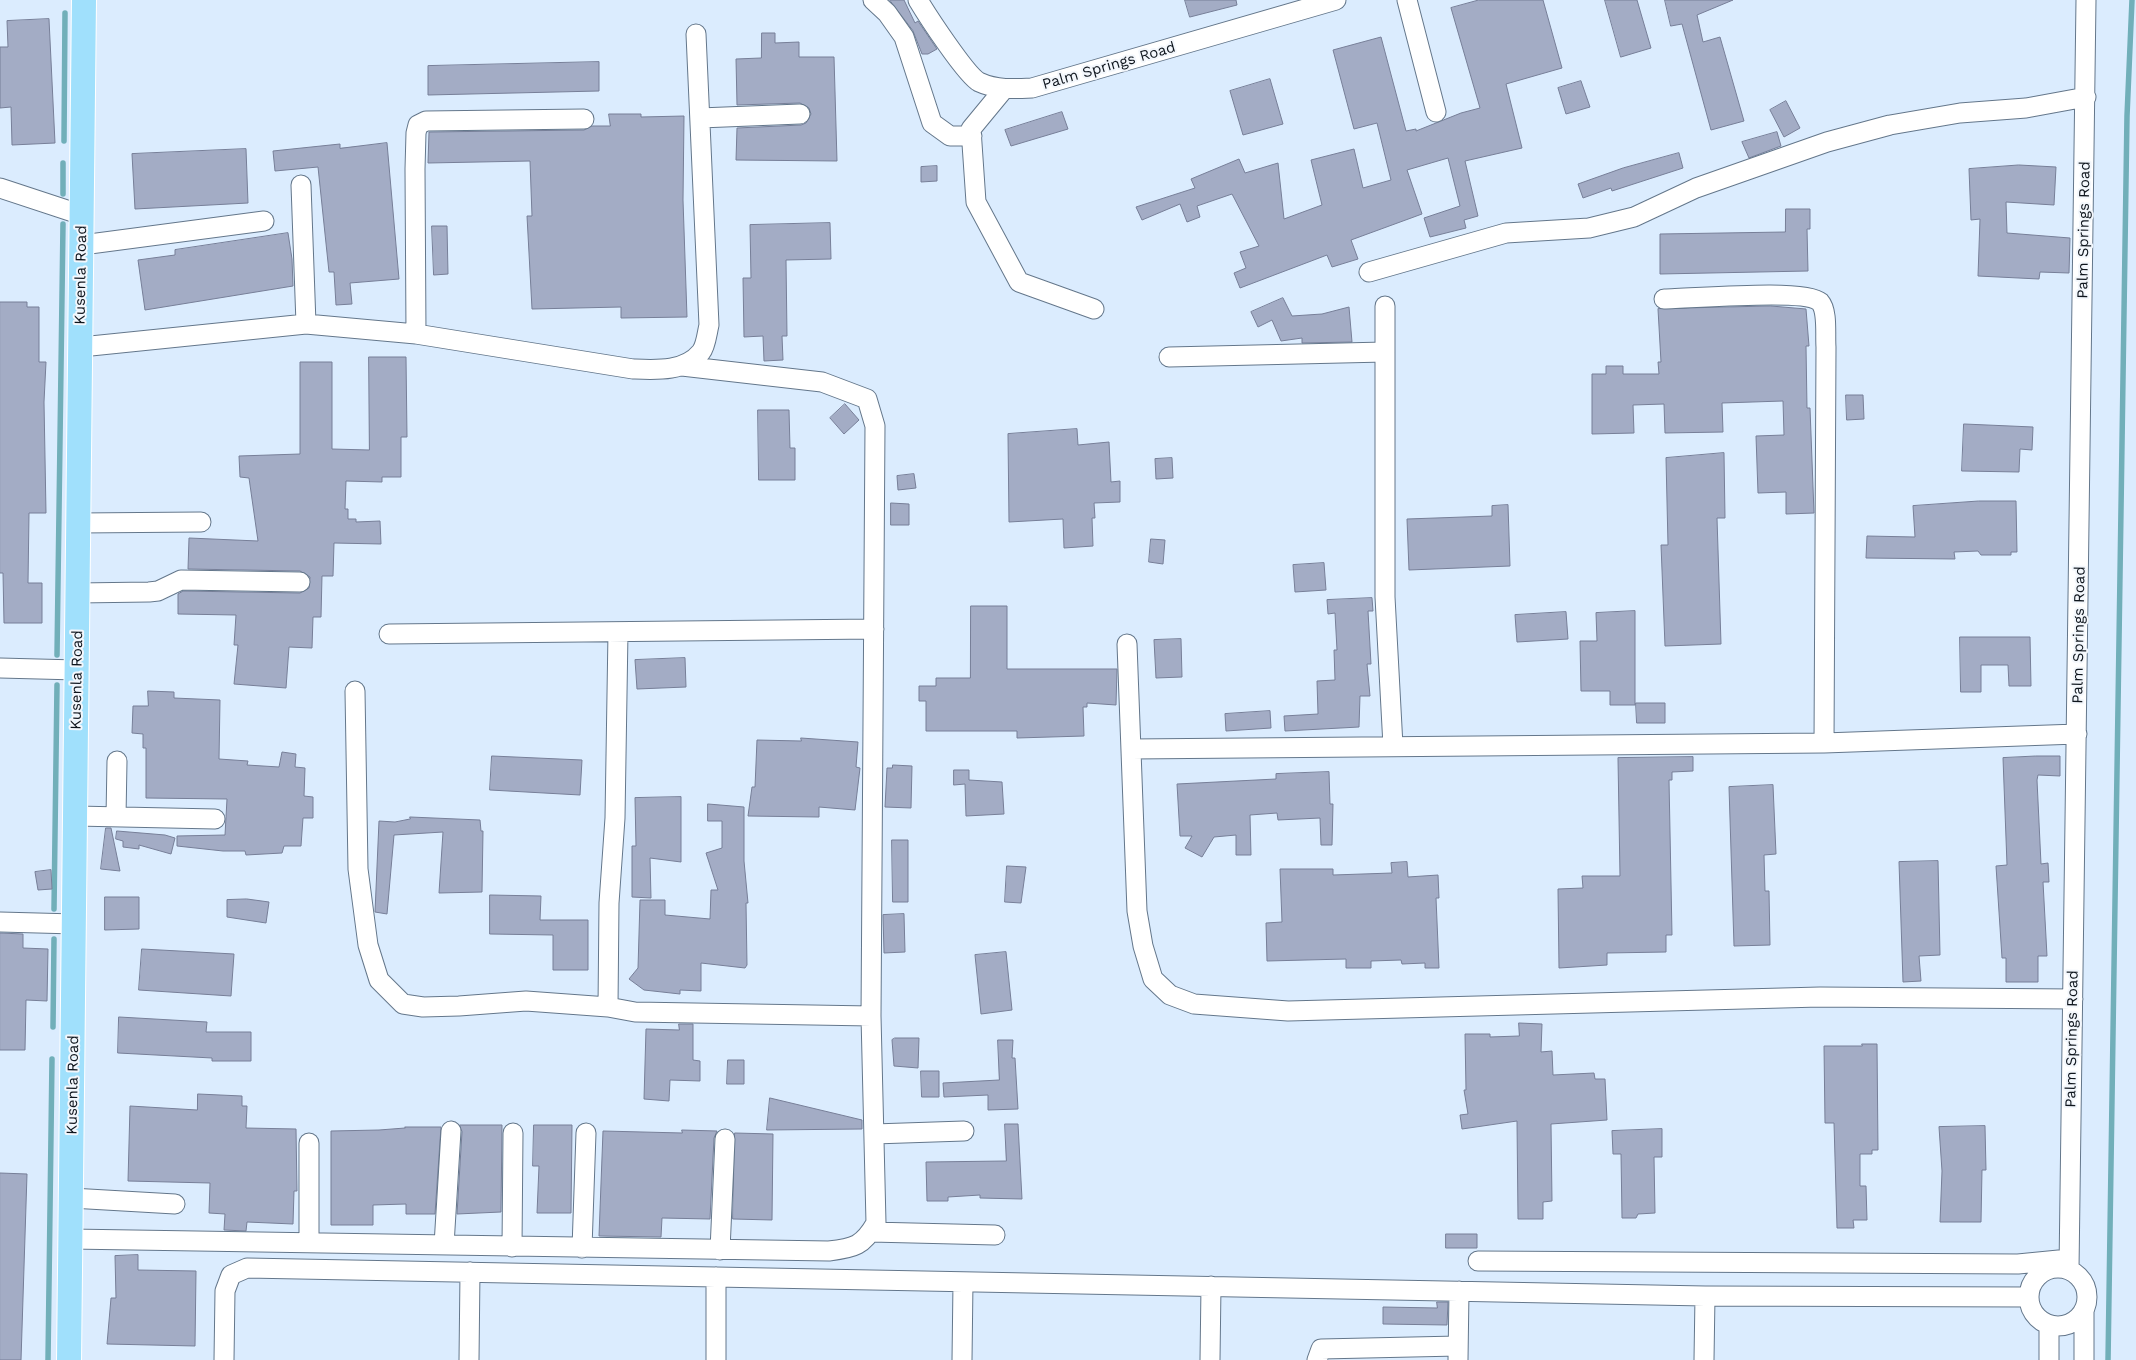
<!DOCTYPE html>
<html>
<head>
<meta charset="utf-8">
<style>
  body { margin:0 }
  canvas { display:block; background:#dbecfe }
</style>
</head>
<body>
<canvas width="2136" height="1360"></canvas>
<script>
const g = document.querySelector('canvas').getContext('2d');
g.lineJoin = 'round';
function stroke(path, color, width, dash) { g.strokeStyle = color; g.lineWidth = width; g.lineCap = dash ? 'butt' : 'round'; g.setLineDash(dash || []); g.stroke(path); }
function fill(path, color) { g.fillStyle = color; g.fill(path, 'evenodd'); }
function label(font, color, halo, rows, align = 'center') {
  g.font = font + ' "Work Sans",sans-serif'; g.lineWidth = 4; g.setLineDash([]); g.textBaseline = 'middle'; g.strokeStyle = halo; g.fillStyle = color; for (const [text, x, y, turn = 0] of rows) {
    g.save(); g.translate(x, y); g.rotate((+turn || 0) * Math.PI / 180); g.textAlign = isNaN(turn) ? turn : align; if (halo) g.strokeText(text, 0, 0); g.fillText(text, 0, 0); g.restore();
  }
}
const stream = new Path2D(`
  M64,141L65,13
  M63,194V163
  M57,655L63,224
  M54,909L57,685
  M53,1027L54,939
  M48,1360L52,1059
  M2108,1360L2127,116L2132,0`);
const building = new Path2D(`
  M890,0H904L915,23L918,21L937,49L928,54H922L913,31Z
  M1185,0H1236L1237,5L1190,17Z
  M1479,0H1543L1562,68L1506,84L1522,148L1465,161L1478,216L1464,220L1466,228L1430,237L1424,218L1460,206L1448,158L1407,170L1422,214L1351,240L1358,259L1332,267L1327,255L1240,288L1234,273L1246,268L1240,252L1259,246L1232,194L1197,206L1200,217L1187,222L1180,204L1142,220L1136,207L1195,188L1191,179L1239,159L1245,173L1278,163L1284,219L1322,205L1311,160L1354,149L1363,188L1391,180L1377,123L1354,129L1333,50L1381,37L1406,131L1416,129V131L1461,113L1480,108L1451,8Z
  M1605,0H1637L1651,48L1621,57Z
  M1665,0H1733L1697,15L1703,42L1720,37L1744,121L1711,130L1682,24L1671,26Z
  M49,19L55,143L12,145L11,107L0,108V47H8L7,21Z
  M762,33H775V43L799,42V57H834L837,161L736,160L737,128L801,125L806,123L811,114L809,108L800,103L737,105L736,59L761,58Z
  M599,62V91L428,95V66Z
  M1270,79L1283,124L1243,135L1230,91Z
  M1581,81L1590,107L1566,114L1558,88Z
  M1786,101L1800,128L1784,137L1770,110Z
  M1062,112L1068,129L1011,146L1005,130Z
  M609,114H641V117L684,116L683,200L687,317L621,318V307L532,309L527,216H532L530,161L428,163L429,132L584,130L592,126H610Z
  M1777,132L1781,146L1749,158L1742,142Z
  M387,143L399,279L350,283L352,304L336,305L334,272H329L318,167L275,171L273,151L340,144V148Z
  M246,149L248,203L135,209L132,154Z
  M1679,153L1683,168L1612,191L1611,188L1583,198L1578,184L1623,168Z
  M2019,165L2056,167L2054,205L2006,202L2007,233L2070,238L2069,273L2040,272L2039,279L1978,276L1980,219L1971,220L1969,169Z
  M937,166V181L921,182V167Z
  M1786,209H1810V229H1807L1808,271L1660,274V234L1785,232Z
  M830,223L831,259L786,260L787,336H782L783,360L764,361L763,336L744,337L743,278H751L750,225Z
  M432,226H447L448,274L434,275Z
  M288,233L292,259L293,286L145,310L138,260L175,255V250Z
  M1283,298L1292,316L1322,314L1349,307L1352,342L1302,343V338L1281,341L1272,320L1258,327L1251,312Z
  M0,302H27V307H39V362H46L44,402L46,513H29L28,583H42V623H4L3,573H0Z
  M1771,306L1806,309L1809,346H1806L1807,408H1810L1814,513L1786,514V492L1758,493L1756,436L1784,435L1783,401L1722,403L1723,432L1665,433L1664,404L1633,405L1634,433L1592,434V374H1606V366H1623V374H1659L1658,362H1661L1658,309Z
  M369,357H406L407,437H401V477H382V482L346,481L345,509H348V519H356V522L380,521L381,544L334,543L333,576H322L321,617H313L312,648L289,647L286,688L234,684L238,645H234L236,615L178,614V594L183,591L300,593L309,588L310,577L300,571L188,569L189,538L258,541L249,478L240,477L239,456L300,454V362H332V449L369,450Z
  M1846,395H1863L1864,419L1847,420Z
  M845,404L859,420L844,434L830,418Z
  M758,410H789L790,448H795V480H759Z
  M1964,424L2033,427L2032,450L2020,449L2019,472L1962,471Z
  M1077,429L1078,445L1109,442L1111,482L1120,481V502L1094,503L1095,518H1092L1093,546L1064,548L1063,519L1009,522L1008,434Z
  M1724,453L1725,518H1717L1721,644L1665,646L1661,545H1668L1666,458Z
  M1172,458L1173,478L1156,479L1155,459Z
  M914,474L916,488L898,490L897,476Z
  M1979,501H2016L2017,552H2011V555H1981L1978,551L1954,552L1955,559L1866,558L1867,536L1915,537L1913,506Z
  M891,503L909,504V525H891Z
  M1508,505L1510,566L1409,570L1407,519L1492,516V506Z
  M1151,539L1165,540L1163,564L1149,562Z
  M1324,563L1326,590L1295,592L1293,565Z
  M1372,598L1373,611H1368L1371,664H1367L1370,696H1360L1359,727L1285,731L1284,716L1318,714L1317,681L1335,680L1334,650H1337L1335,613L1328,614L1327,600Z
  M971,606H1007V669H1117L1116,705L1087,703V707H1083L1084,736L1017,738V731H926V701H919V686H936V678H970Z
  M1635,611V705H1610V691H1581L1580,641H1597L1596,613Z
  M1566,612L1568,639L1517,642L1515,615Z
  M1960,637H2030L2031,686H2009L2008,665H1981V692H1961Z
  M1181,639L1182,677L1156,678L1154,640Z
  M685,658L686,687L637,689L635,660Z
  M148,691L174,692V698L220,700L219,759L248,761L247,765L279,767L282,752L296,754L295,767L305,768L304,796L313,797V818H303L301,846H284L282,853L246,855L245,851H223L177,846V836L225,835L227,799L146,798V748H143V734L132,733L133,706H148Z
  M1636,703H1665V723H1637Z
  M1270,711L1271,728L1226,731L1225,714Z
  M801,738L858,742L856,767L860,768L855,810L819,807V817L748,816L752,787H755L757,740L801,741Z
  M492,756L582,760L580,795L490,790Z
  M2036,756H2060V776L2038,775L2037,780L2041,864L2048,863L2049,882H2043L2047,956H2038V982H2006V958H2002L1996,866L2007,865L2003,758Z
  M1693,757V771L1672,772V780H1669L1672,935H1666V952L1607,953V965L1559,968L1558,889L1583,888L1582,876H1620L1618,758Z
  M893,765L912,766L911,808L885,807L887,768H892Z
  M954,770H969V780L1002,782L1004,814L966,816L965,784L954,785Z
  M1329,772L1330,804H1333L1332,845H1321L1320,818L1278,820L1277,813L1250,815L1251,855H1236V835L1214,837L1202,857L1185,848L1192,836H1180L1177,784L1276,779V774Z
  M1773,785L1776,854L1764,855L1765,891H1769L1770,945L1734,946L1729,787Z
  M681,797V862L650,858L651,898L632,897V846H636L635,798Z
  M708,804L744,807V861L748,903H746L747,965L745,968L701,963V991L680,990V994L644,990L629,979L638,968L640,900H665V915L710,919L711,890H718L706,853L722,848V821H708Z
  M410,817L480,820L481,831H483L482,892L439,893L443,832L394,835L387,914L375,912L379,821L395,822L410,819Z
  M106,828H111L120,871L101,869Z
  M117,831L165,835L175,838L171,854L139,845V849L123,847V841L116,839Z
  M892,840H908V902H893Z
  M1938,861L1940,955L1919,956L1921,981L1903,982L1899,862Z
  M1407,862L1408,877L1438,875L1439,898H1436L1439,968H1425V963L1402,964L1401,960L1371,961V968H1346V959L1267,961L1266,923L1282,922L1280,869H1333V875L1392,873L1391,863Z
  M1007,866L1026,867L1021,903L1005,902Z
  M51,870L52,889L38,890L35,872Z
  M490,895L541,896L540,920H588V970H553V935L490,934Z
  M105,897H139V929L105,930Z
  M247,899L269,902L266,923L227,917V900Z
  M904,914L905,952L884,953L883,915Z
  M0,933L23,934V948L48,949L47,1001L26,1000L25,1050H0Z
  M142,949L234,954L231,996L139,990Z
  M1006,952L1012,1010L981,1014L975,955Z
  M119,1017L207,1022L206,1032H251V1061H212V1058L118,1053Z
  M1519,1023L1542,1024L1541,1052L1552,1051L1553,1075L1594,1073L1595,1079H1605L1607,1120L1551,1124L1552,1201L1543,1202V1219H1518L1517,1121L1462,1129L1460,1115L1468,1114L1464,1090H1466L1465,1034H1490V1037L1519,1036Z
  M679,1024H693V1060L700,1061V1081L670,1080L669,1101L644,1099L646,1029L679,1030Z
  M895,1038H919L918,1068L894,1066L892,1040Z
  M998,1040H1013L1012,1058H1015L1018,1109L988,1110V1095L944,1097L943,1083L999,1080Z
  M1862,1044H1877L1878,1150H1872V1154H1860V1186H1866L1867,1220H1853L1854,1228H1837L1834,1123H1825L1824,1046H1862Z
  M728,1060H744V1084H727Z
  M921,1071H939V1097H922Z
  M198,1094L242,1096V1106H247L246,1128L296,1129L297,1191H294L293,1224L247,1222L246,1231L224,1230L225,1214L209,1213L210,1183L128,1181L130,1106L197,1110Z
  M770,1098L862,1120V1129L767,1130Z
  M1005,1124H1018L1022,1199L980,1198V1195L948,1197V1201H927L926,1162L1006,1161Z
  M460,1125H502L501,1212L457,1214L462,1132Z
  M534,1125H572L571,1213H537L539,1166H533Z
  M1985,1126L1986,1170H1982L1981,1222H1940L1942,1171L1939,1127Z
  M405,1127H441L435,1214H406V1204L373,1205V1225H331V1131L379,1130L405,1128Z
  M1662,1129V1157H1654L1655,1213L1638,1214L1636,1218H1622L1621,1154H1613L1612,1131Z
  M682,1130L717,1131L714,1138L710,1219L662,1218L661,1237L599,1236L603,1131L682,1133Z
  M735,1133L773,1134L772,1220L733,1219Z
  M0,1173L27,1174L21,1360H0Z
  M1446,1234H1477V1248H1446Z
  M138,1255V1270L196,1271L195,1346L107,1344L111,1298H116L115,1256Z
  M1437,1302H1448L1447,1325L1383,1324V1307L1437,1308Z`);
const minor = new Path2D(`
  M873,0L887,13L904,37L932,123L950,136H972
  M918,0C927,15 966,75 979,82C996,90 1014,89 1032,88L1336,0
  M1407,0L1436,112
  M1004,89L971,129L976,202L1019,282L1094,309
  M700,118L800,114
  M301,185L306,324
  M0,188L82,215
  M82,245L264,221
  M1369,272L1506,233L1589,228L1634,217L1696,188L1827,142L1890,125L1960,113L2026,108L2086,97
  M1664,299C1691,299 1805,288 1820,302C1828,311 1825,335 1826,347L1824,743
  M1385,306V597L1393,746
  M416,334L415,169L416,133L418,125L426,121L584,119
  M81,347L306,324L416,334L633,369C656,370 685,372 701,352C706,346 707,333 709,325L696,34
  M1169,357L1385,352
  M79,523L201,522
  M78,593L149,592L158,591L181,580L300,582
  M618,632L615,818L609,903L608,1007L635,1012L871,1016
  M389,634L874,629
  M1127,644L1137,911L1143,946L1153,979L1170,995L1194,1004L1288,1011L1820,997L2073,999
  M0,668L77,670
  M355,691L358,869L368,945L379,980L403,1004L423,1007L459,1006L526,1001L608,1007
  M1131,749L1824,743L2077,734
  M76,816L215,819
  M116,817L117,761
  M0,922L75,924
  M874,1134L964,1131
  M309,1143V1243
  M71,1198L175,1204
  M871,1232L995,1235
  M70,1239L829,1251C854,1248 863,1246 876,1223L871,1016L875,426L867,399L822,382L682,366
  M444,1245L451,1131
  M512,1247L513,1133
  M582,1248L586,1133
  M720,1250L725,1139
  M1478,1261L2018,1264L2069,1259
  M2029 1297a29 29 0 1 1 58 0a29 29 0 1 1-58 0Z
  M2069,1269L2086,0
  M224,1360L225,1291L231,1275L247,1268L1705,1296L2029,1297
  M469,1360L470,1272
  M716,1360V1277
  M962,1360L963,1282
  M1210,1360L1211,1286
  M1317,1360L1321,1349L1458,1346
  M1458,1360L1459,1291
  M1704,1360L1705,1296
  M2049,1360V1325
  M2084,1360V1311`);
const major = new Path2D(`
  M69,1360L84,0`);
const streetNames = [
  ["Palm Springs Road",1109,66,-16],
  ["Palm Springs Road",2084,230,-89],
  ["Kusenla Road",81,275,-89],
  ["Palm Springs Road",2079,635,-89],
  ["Kusenla Road",77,680,-89],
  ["Palm Springs Road",2072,1039,-89],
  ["Kusenla Road",73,1085,-89]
];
stroke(stream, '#71afb9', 5.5);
fill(building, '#a3acc5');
stroke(building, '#777f98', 1);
stroke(minor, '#64778b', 21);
stroke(major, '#fff', 26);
stroke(minor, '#fff', 19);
stroke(major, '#a0e0fc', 24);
label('15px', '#0e151d', '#f3f7fc', streetNames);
</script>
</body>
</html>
